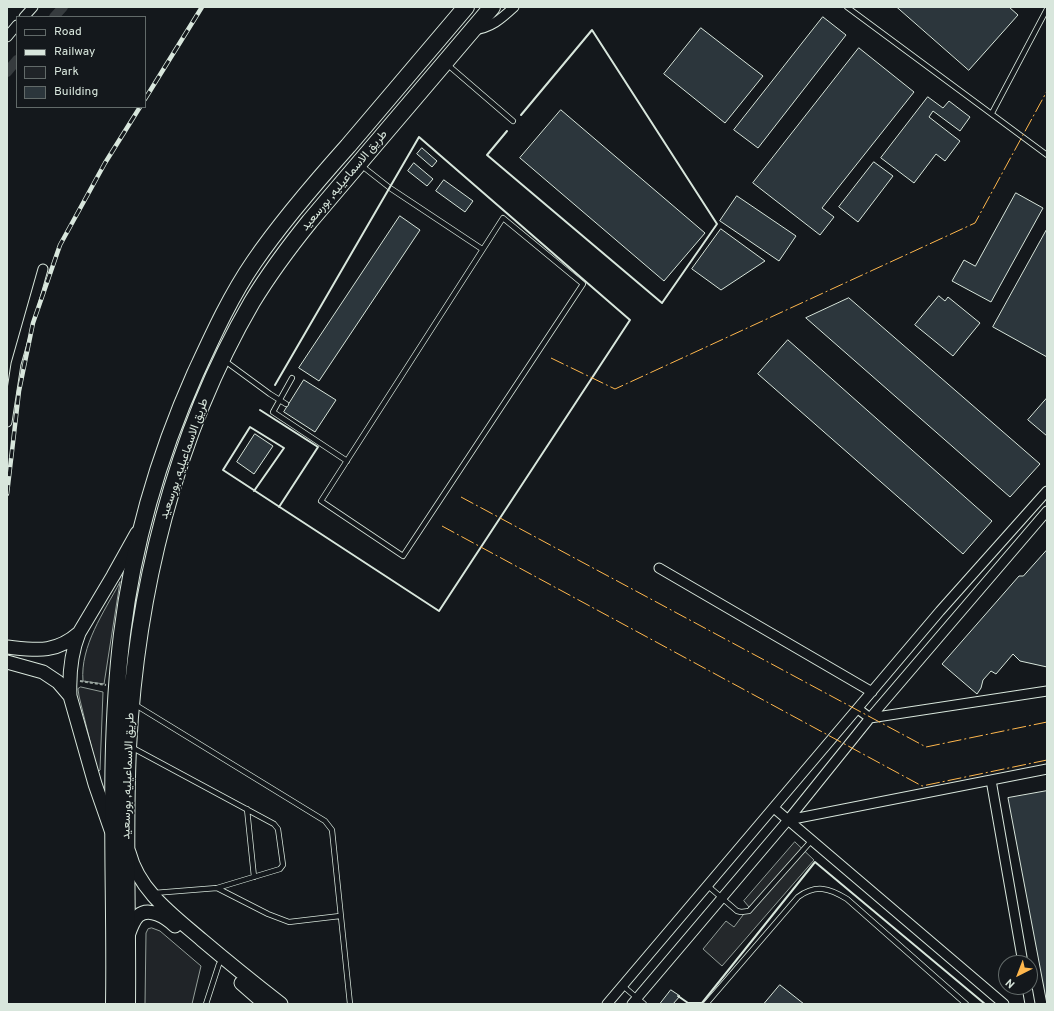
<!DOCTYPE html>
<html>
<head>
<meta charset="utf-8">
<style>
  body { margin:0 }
  #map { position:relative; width:1054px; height:1011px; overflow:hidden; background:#14181c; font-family:Overpass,sans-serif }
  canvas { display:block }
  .frame { position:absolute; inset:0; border:8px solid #d8e6dc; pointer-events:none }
  .legend { position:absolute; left:16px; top:16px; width:130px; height:92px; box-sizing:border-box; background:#14181c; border:1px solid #626a69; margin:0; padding:5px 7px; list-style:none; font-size:12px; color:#d8e6dc }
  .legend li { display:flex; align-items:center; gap:8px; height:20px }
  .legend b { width:20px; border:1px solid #626a69 }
  .north { position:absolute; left:998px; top:955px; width:40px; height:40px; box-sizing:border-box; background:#14181c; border:1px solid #626a69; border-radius:50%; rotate:222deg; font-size:11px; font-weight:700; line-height:16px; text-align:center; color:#d8e6dc }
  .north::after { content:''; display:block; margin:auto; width:14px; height:18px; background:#ffb74d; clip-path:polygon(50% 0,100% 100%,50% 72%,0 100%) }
</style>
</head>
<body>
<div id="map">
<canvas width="1054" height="1011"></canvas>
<div class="frame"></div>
<ul class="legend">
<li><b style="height:5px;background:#14181c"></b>Road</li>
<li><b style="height:5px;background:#d8e6dc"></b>Railway</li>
<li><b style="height:11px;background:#202428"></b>Park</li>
<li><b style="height:11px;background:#2c363c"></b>Building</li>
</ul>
<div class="north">N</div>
</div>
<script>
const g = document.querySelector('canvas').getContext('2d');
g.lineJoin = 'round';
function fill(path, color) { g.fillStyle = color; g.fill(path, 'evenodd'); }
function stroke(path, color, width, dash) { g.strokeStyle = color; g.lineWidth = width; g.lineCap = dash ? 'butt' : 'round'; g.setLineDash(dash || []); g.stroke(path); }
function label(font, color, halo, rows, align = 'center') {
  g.font = font + ' Overpass,Vazirmatn,sans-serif'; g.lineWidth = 3; g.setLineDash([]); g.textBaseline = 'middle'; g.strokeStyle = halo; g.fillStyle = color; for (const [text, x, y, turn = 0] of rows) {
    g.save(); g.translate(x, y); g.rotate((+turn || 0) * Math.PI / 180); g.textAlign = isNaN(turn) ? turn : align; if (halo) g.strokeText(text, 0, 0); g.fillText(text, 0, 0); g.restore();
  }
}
const green = new Path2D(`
  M120,582L104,684L83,681C80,646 104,612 120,582Z
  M81,687L103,692L100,770L99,771L97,770L79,696L78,689Z
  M152,928L160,931L201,966L192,1004H145L146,933L148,929Z`);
const parking = new Path2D(`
  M795,842L814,860L722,966L703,949L726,921L734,927L749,907L744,901Z`);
const canal = new Path2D(`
  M54,17L63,7
  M7,72L17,60`);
const building = new Path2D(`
  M897,7H1009L1018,15L969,70Z
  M823,17L846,35L758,148L734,130Z
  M701,28L763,76L725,123L664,74Z
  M859,48L914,92L822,208L834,217L820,235L753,183Z
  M928,97L943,108L949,101L970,117L960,131L933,111L929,117L960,141L945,161L936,154L914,183L881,158Z
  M561,110L705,233L664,281L520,158Z
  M422,148L437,161L432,167L417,154Z
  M874,162L893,176L858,222L839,207Z
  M414,163L433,179L427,186L408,171Z
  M444,180L473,201L465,212L436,191Z
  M1016,193L1043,208L991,302L952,281L964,260L975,266Z
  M737,196L796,236L779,261L720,221Z
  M400,216L420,230L319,381L299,368Z
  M721,229L765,261L721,290L692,269Z
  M1047,229V357L993,327Z
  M939,296L945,301L948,297L980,323L953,356L915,325Z
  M849,298L1040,464L1010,497L806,318Z
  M788,340L992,521L963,554L758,374Z
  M304,380L336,400L315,432L284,412Z
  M1047,398V436L1028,420Z
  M255,434L273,446L254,474L237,462Z
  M1047,550V667L1020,661L1013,654L996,674L991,671L983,680L981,688L977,694L942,664L1019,576H1023Z
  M1047,791V1004L1008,798Z
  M780,985L804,1004H764Z
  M671,990L680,996L673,1004H660Z`);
const path = new Path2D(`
  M80,681L106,685`);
const lane = new Path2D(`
  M847,7L1047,155
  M448,65L513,121
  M992,113L1047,9
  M362,166L390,188L482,249
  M503,218L583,284L403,556L321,501Z
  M225,361L270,394L286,404
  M292,378L273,412L347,461
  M134,704L325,821L332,830L350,1004
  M131,747L274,824L278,829L283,865L280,869L217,888
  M247,809L254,877
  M708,886L737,911L741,912L749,911L812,840
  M154,893L217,888L268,914L289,922L340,916
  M623,986L644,1004
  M206,1004L219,964
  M706,1004L798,897C816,884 829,888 847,899L966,1004`);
const street = new Path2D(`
  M24,17L33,7
  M473,30C491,28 501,19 514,7
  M7,37L17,25
  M7,422L16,364L43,269
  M659,568L872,692
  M858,709L870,718L1047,691
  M991,780L1023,963
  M774,808L1004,1004
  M788,820L1047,769
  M1027,987L1030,1004
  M607,1004L940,611L1047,491
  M632,1004L788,820L870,718L1047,511`);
const secondary = new Path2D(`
  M7,647C36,650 55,654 79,633L113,576L137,533
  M7,662L43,672L58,682L70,696L95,784L111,830
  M70,696C69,674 71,653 79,633
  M129,852C139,891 173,915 202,940C228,962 254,983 281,1004
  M128,936C130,930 133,921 138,916C149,906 167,918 175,926
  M241,983L265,1004`);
const highway = new Path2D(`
  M114,1004C116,881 107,757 122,634C133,544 158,457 195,374C213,335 230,297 254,262C282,221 315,183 348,146C387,100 427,53 466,7
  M127,1004C128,919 124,833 128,748C136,594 174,436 252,302C269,274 289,247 310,221L492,7`);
const rail = new Path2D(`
  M145,99L202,7
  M7,494L19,391L33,323L60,245L105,163L140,107`);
const wall = new Path2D(`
  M507,131L487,155L662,303L717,224L592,30L521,115
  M260,410L318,447L279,507
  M254,491L284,448L250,427L223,470L439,611L630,320L419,137L275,385
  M678,996L688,1003H702L815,862L985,1004`);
const power = new Path2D(`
  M551,358L615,389L975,223L1047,91
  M461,497L926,747L1047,722
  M442,526L922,786L1047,760`);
const streetNames = [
  ["طريق الاسماعيليه, بورسعيد",345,181,-50],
  ["طريق الاسماعيليه, بورسعيد",185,459,-71],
  ["طريق الاسماعيليه, بورسعيد",129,776,-88]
];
fill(green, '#202428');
stroke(green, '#939e99', 1);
fill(parking, '#24282b');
stroke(parking, '#939e99', 1);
stroke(canal, '#363b3e', 10);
fill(building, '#2c363c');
stroke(building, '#d8e6dc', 1);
stroke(lane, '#d8e6dc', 6);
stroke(street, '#d8e6dc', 11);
stroke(secondary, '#d8e6dc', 15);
stroke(highway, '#d8e6dc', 18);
stroke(path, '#9da8a2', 2, [3, 2]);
stroke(lane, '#14181c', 4.5);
stroke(street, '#14181c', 9);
stroke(secondary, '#14181c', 13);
stroke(highway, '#14181c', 16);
stroke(rail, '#d8e6dc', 4.5);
stroke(rail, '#14181c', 3, [9]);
stroke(wall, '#d8e6dc', 2);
stroke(power, '#ffb74d', 1, [14, 3, 2, 3]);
label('12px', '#d8e6dc', '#14181c', streetNames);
</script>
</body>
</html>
